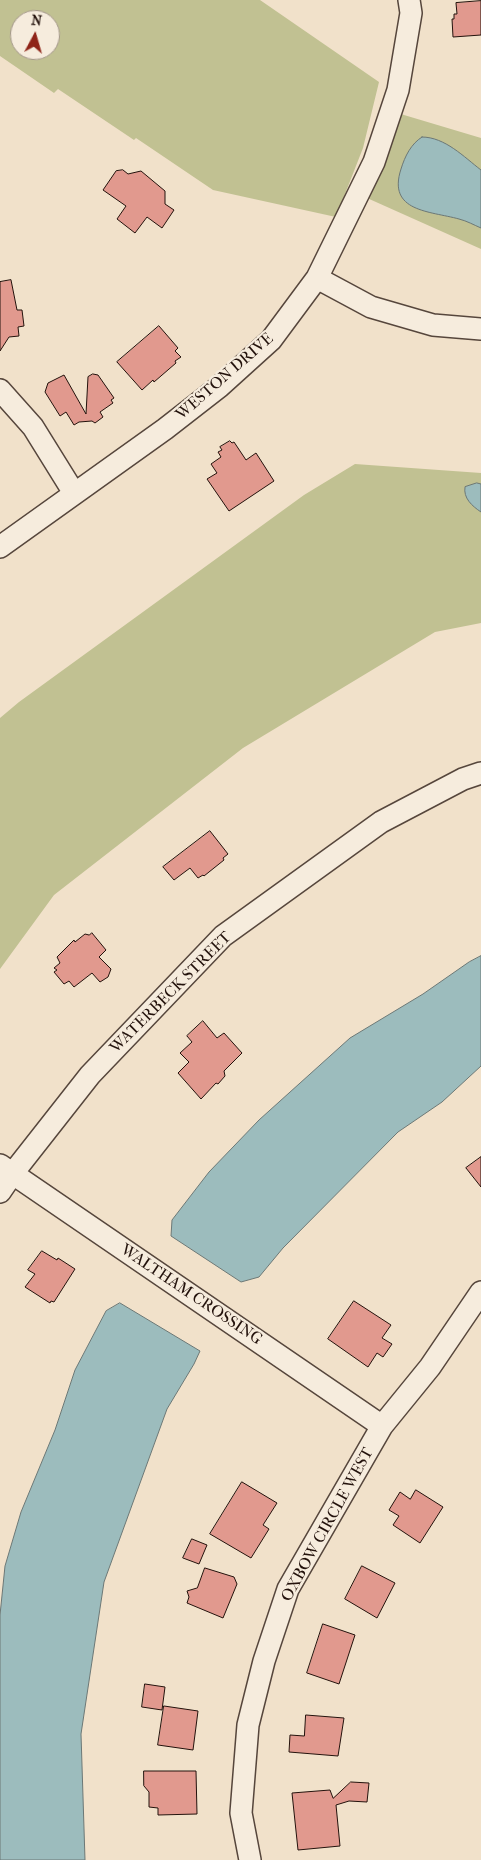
<!DOCTYPE html>
<html>
<head>
<meta charset="utf-8">
<style>
  body { margin:0 }
  #map { position:relative; width:481px; height:1860px; overflow:hidden; background:#f1e1ca; font-family:"IM FELL French Canon",serif }
  canvas { display:block }
  .north { position:absolute; left:10px; top:10px; width:50px; height:50px; box-sizing:border-box; background:#f6ecdd; border:1px solid #a29589; border-radius:50%; rotate:6deg; font-size:14px; font-weight:700; line-height:20px; text-align:center; color:#23120c }
  .north::after { content:''; display:block; margin:auto; width:18px; height:22px; background:#8f2418; clip-path:polygon(50% 0,100% 100%,50% 72%,0 100%) }
</style>
</head>
<body>
<div id="map">
<canvas width="481" height="1860"></canvas>
<div class="north">N</div>
</div>
<script>
const g = document.querySelector('canvas').getContext('2d');
g.lineJoin = 'round';
function fill(path, color) { g.fillStyle = color; g.fill(path, 'evenodd'); }
function stroke(path, color, width, dash) { g.strokeStyle = color; g.lineWidth = width; g.lineCap = dash ? 'butt' : 'round'; g.setLineDash(dash || []); g.stroke(path); }
function label(font, color, halo, rows, align = 'center') {
  g.font = font + ' "IM FELL French Canon",serif'; g.lineWidth = 4.5; g.setLineDash([]); g.textBaseline = 'middle'; g.strokeStyle = halo; g.fillStyle = color; for (const [text, x, y, turn = 0] of rows) {
    g.save(); g.translate(x, y); g.rotate((+turn || 0) * Math.PI / 180); g.textAlign = isNaN(turn) ? turn : align; if (halo) g.strokeText(text, 0, 0); g.fillText(text, 0, 0); g.restore();
  }
}
const green = new Path2D(`
  M0,0H260L379,82L363,148L336,217L213,190L136,138L134,140L58,89L54,93L0,56ZM20,20H50V50H20Z
  M394,112L481,138V249L367,198Z
  M355,464L481,473V623L435,632L243,748L54,895L0,969V718L19,702L304,495Z`);
const water = new Path2D(`
  M422,137C445,137 464,157 481,170V228C474,225 467,221 459,219C430,211 387,212 401,169C405,156 411,144 422,137Z
  M477,483L481,484V512C472,506 463,498 465,487Z
  M481,956V1066L442,1102L398,1132L283,1248L259,1277L241,1282L171,1236L172,1220L209,1172L259,1120L350,1038L423,994L469,962Z
  M120,1303L200,1351L194,1364L167,1409L104,1582L81,1734L85,1860H0V1615L5,1566L21,1512L55,1430L75,1370L106,1311Z`);
const building = new Path2D(`
  M481,1V35L453,37L452,19H454V14H457L456,3Z
  M123,170L128,174L141,171L165,191V204L174,210L162,228L147,217L135,233L117,219L126,206L103,190L116,171Z
  M11,280L17,310H22L24,326L18,327L19,336L9,337L0,351V282Z
  M159,326L178,348L175,351L181,357L175,361L176,363L154,382L153,380L142,390L117,362Z
  M93,374L98,375L114,398L111,400L113,403L100,412L103,417L95,423L92,421L79,422L74,425L66,412L60,416L45,392L48,383L64,375L86,414L88,377Z
  M230,441L232,443L234,442L246,460L256,453L274,481L229,511L207,479L217,473L211,464L221,457L218,452L222,450L220,447Z
  M210,831L228,854L223,858L224,860L204,876L203,875L198,878L190,868L174,880L163,867Z
  M92,933L106,950L99,957L111,969L108,977L100,982L92,973L74,987L69,981L64,984L54,972L57,970L54,968L60,963L57,957L74,940L75,942L85,934L89,935Z
  M203,1021L217,1038L224,1033L242,1053L224,1071L225,1076L218,1084L216,1083L201,1099L178,1073L189,1062L180,1053L192,1042L187,1036Z
  M481,1157V1187L466,1168Z
  M42,1251L57,1260L58,1258L75,1269L54,1302L51,1301L50,1303L25,1287L35,1274L28,1270Z
  M354,1301L391,1325L382,1338L392,1344L383,1357L377,1353L368,1367L328,1339Z
  M242,1482L277,1503L263,1525L269,1529L251,1558L210,1534Z
  M416,1490L443,1507L420,1543L393,1525L399,1516L389,1510L400,1492L410,1499Z
  M192,1539L207,1545L199,1564L183,1558Z
  M362,1566L395,1583L377,1618L345,1599Z
  M205,1568L234,1577L237,1584L223,1618L187,1603L189,1597L187,1591L197,1588Z
  M323,1624L355,1635L339,1684L307,1673Z
  M145,1684L165,1687L162,1710L142,1707Z
  M164,1706L198,1711L193,1750L158,1745Z
  M306,1715L344,1718L338,1756L289,1752L290,1735L304,1736Z
  M144,1771H196L197,1814L158,1815V1808L149,1807V1792L144,1786Z
  M351,1782L369,1783L367,1802L349,1801L336,1805L340,1846L298,1850L292,1793L330,1790L333,1798Z`);
const minor = new Path2D(`
  M317,278L371,307L433,325L481,329
  M0,390L33,427L74,493
  M0,547L165,429L219,387L271,340L317,278L374,162L398,90L411,13L409,0
  M0,1165L382,1426
  M0,1192L13,1173L90,1075L223,936L381,822L463,779L481,773
  M250,1860L241,1813L248,1725L264,1661L288,1589L382,1426L430,1367L481,1292`);
const streetNames = [
  ["WESTON DRIVE",225,377,-41],
  ["WATERBECK STREET",171,993,-45],
  ["WALTHAM CROSSING",191,1295,34],
  ["OXBOW CIRCLE WEST",328,1525,-61]
];
fill(green, '#c1c192');
fill(water, '#9cbcbd');
stroke(water, '#6c7876', 1);
fill(building, '#e1998e');
stroke(building, '#23120c', 1);
stroke(minor, '#56463c', 24);
stroke(minor, '#f6ecdd', 21);
label('16px', '#23120c', '#f6ecdd', streetNames);
</script>
</body>
</html>
